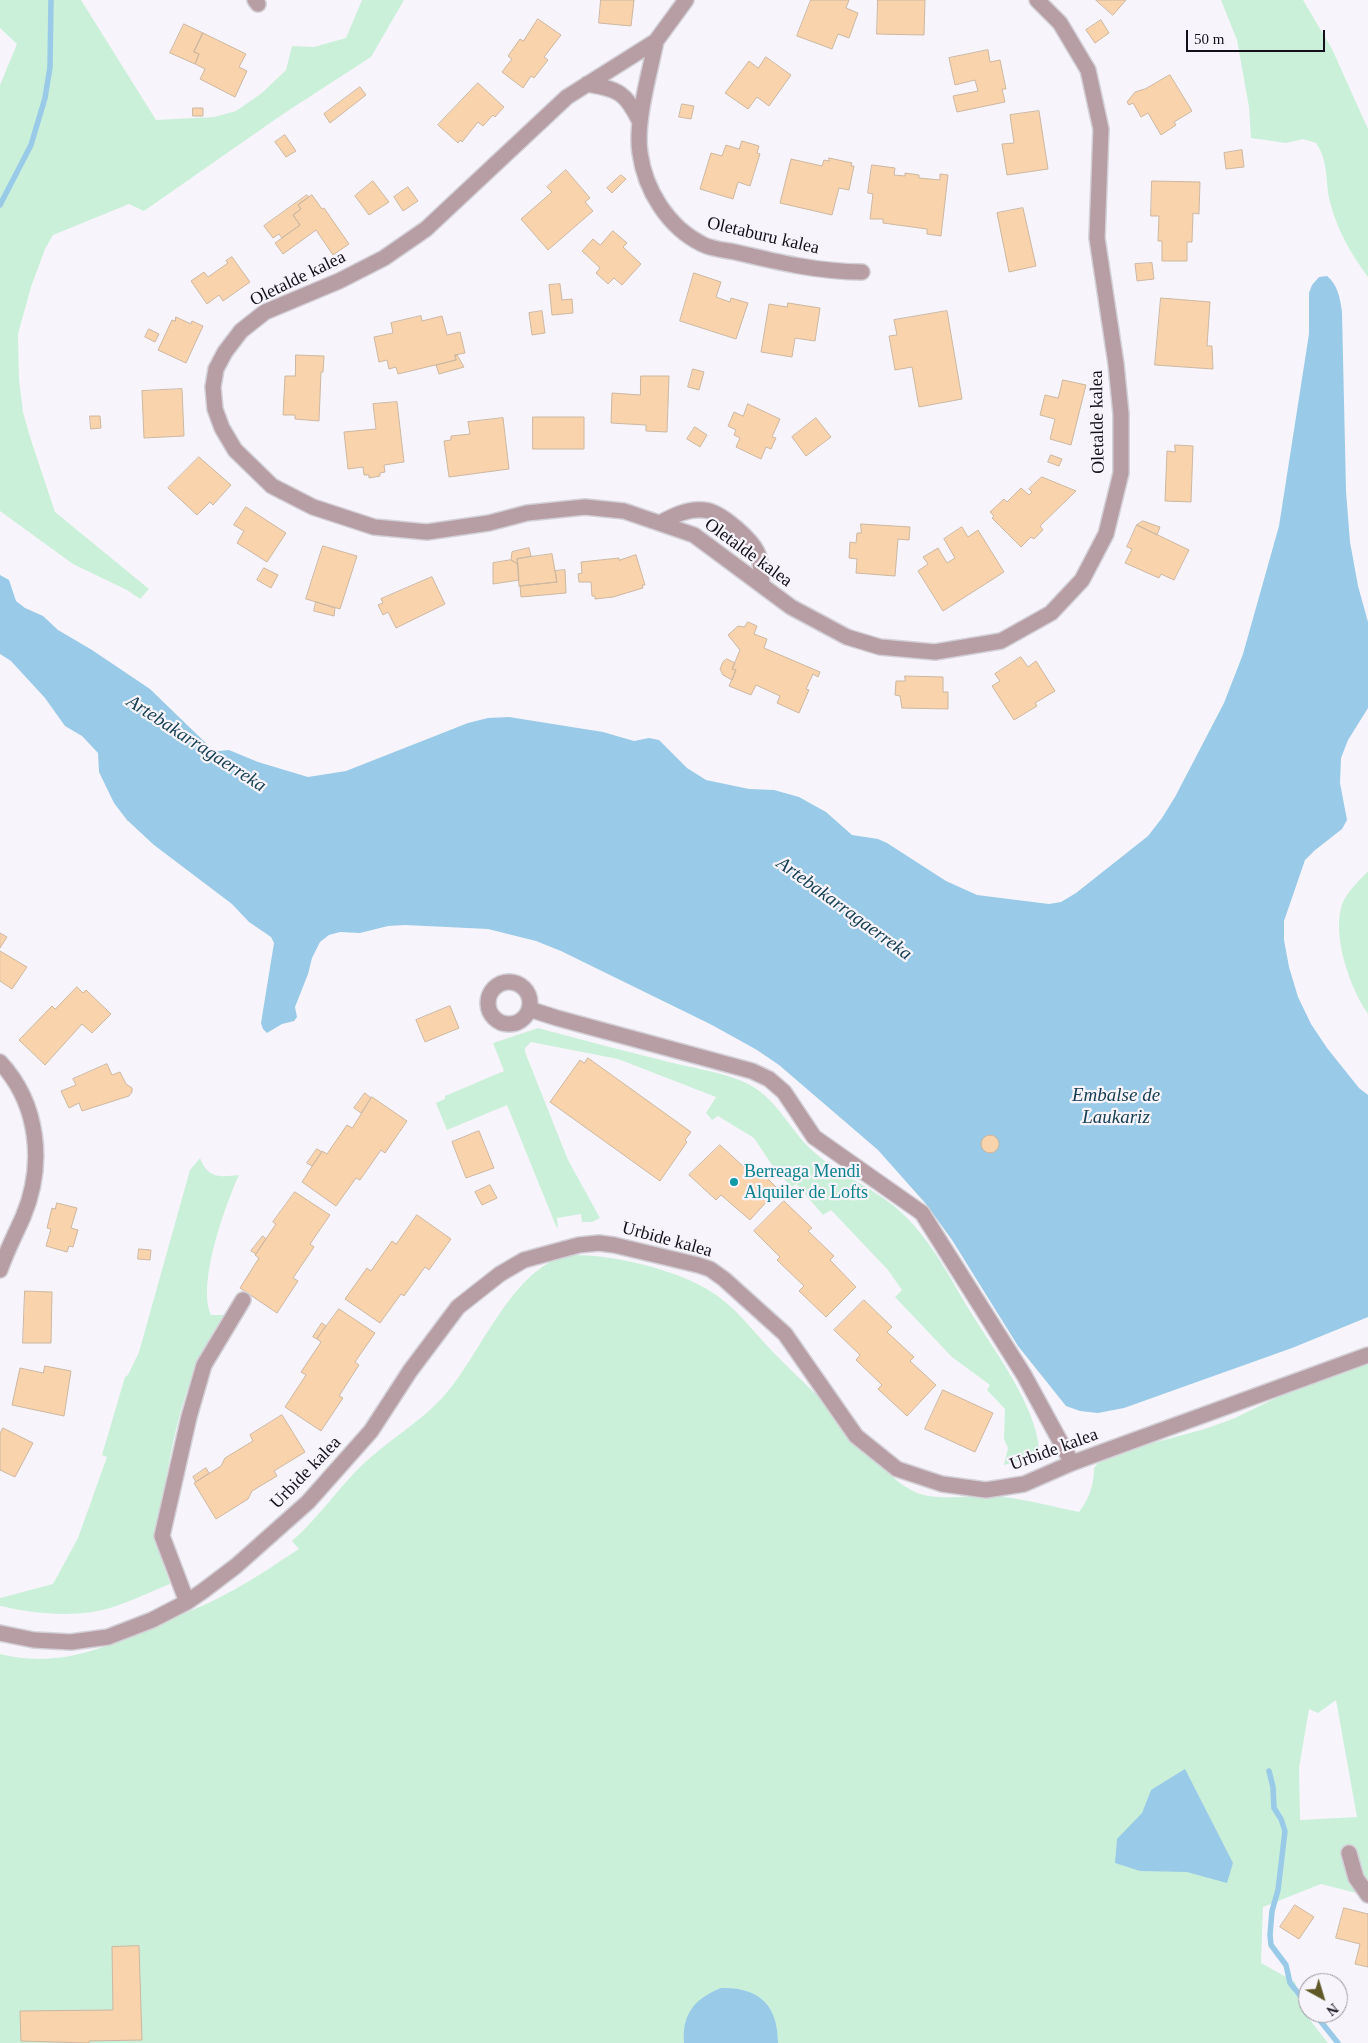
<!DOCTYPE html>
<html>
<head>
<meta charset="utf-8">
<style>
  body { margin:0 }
  #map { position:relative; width:1368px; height:2043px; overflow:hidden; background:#f7f5fb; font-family:"Times New Roman",serif }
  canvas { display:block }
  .north { position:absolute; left:1298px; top:1973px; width:50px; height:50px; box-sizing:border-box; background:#f7f5fb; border:1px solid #9c99a1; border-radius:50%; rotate:141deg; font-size:14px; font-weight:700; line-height:20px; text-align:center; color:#141019 }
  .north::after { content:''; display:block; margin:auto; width:18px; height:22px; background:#5f5926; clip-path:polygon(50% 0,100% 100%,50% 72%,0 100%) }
  .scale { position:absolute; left:1186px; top:30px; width:139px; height:22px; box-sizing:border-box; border:2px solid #141019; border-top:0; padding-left:6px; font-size:15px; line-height:18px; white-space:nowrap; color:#141019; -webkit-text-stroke:4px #f7f5fb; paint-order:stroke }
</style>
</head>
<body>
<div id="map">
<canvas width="1368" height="2043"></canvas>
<div class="north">N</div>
<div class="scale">50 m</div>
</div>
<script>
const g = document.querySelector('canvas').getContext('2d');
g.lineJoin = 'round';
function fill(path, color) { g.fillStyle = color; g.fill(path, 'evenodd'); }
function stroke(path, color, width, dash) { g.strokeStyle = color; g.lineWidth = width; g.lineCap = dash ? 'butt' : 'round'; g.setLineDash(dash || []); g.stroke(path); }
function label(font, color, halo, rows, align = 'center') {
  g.font = font + ' "Times New Roman",serif'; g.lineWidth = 4.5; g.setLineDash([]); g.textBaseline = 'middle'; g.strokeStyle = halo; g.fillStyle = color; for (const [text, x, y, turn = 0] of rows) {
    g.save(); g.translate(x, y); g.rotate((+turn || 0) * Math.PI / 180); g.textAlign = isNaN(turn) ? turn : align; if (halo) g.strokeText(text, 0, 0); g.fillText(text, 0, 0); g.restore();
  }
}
const green = new Path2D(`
  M0,0H81L156,120L214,117L236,111L262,93L286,70L292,46L314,47L346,38L362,0H404L371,57L283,114L144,211L129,204L53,235L45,249L31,287L18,334L19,380L23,412L30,437L55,512L149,589L140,599L127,590L73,564L0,511V85L17,44L0,28Z
  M1221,0H1303L1332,49L1368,129V277C1351,254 1337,230 1330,202C1325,182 1329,161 1316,143L1303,139L1286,143L1251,138L1249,107L1237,40Z
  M1368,871V1014C1350,988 1333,939 1341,908C1344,894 1359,881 1368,871Z
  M538,1028C583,1040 628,1052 673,1063C698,1069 727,1073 750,1085C779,1101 790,1131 814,1152C841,1177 878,1189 904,1215C932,1242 950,1278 970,1311C993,1349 1036,1405 1039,1449L1030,1458L1004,1465L1008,1448L1004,1439L1005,1409L987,1390L990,1385L952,1357L895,1297L902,1290L888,1270L831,1210L823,1215L796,1184L792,1187L776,1171L754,1138L718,1116L712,1120L706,1113L716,1097L618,1059L531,1042L525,1048V1052L568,1160L600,1218L592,1222H582L581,1214L557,1218L558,1228L556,1226L507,1105L447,1130L436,1103L445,1099V1096L504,1071L493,1043Z
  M200,1158C208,1179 220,1177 239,1175C225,1206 197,1283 211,1315H225C189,1364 175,1426 165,1486C162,1506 157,1528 159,1547C160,1559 167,1573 170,1584C152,1591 134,1600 116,1606C79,1619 37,1614 0,1606V1598L53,1584L78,1538L107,1457L102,1455L125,1377L128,1375L139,1352L190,1170Z
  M571,1255C614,1254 685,1271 719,1297C742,1314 759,1339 780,1359C801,1381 824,1400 844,1423C864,1445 884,1475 911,1490C936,1504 976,1493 1004,1497C1029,1500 1054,1507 1079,1512C1089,1499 1094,1485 1094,1468L1098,1463L1149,1444L1205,1429L1235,1418L1317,1378L1368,1356V1896L1321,1884L1263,1907L1261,1963L1295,1982L1300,2007L1328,2043H0V1654C60,1669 107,1647 161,1623C182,1614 204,1606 224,1595C250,1582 274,1565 299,1549L292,1541C318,1518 337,1490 361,1466C387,1441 418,1424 443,1397C480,1357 513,1264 571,1255ZM1336,1700L1357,1817L1300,1820L1299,1768L1309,1709L1318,1713Z`);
const water = new Path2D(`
  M1327,276C1338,285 1340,298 1342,312L1346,491L1350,542L1358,586L1368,622V708L1348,740L1341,758L1340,783L1347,820L1342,829L1314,851L1305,860L1284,921V940L1289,967L1298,997L1311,1024L1327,1048L1359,1088L1368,1095V1317L1292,1348L1124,1408L1098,1413L1080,1411L1066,1406L1018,1346L952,1240L926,1204L878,1150L779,1065L757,1050L712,1025L561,951L536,941L488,929L405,925L388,926L360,933L340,932L329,935L320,942L312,958L308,974L295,1007L297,1017L294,1021L282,1024L267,1033L263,1029L261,1023L274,943L271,937L249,922L232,904L154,845L127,820L114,803L99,772L98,753L82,736L65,726L45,698L11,661L0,654V575L9,580L16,601L25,608L43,616L58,630L92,650L150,689L213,750L219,751L229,750L258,762L308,777L346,771L468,723L488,718L509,717L603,732L634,741L649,738L659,740L687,768L706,780L749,789L774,790L799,797L826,812L852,835L878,839L887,843L946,881L977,895L1049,904L1061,902L1076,893L1148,836L1162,818L1175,797L1224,703L1243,654L1279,526L1309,334V293L1312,285L1319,277Z
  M1185,1769L1233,1863L1227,1883L1187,1872L1140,1871L1115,1863L1117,1839L1142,1813L1151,1790Z
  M721,1988C759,1987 778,2005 778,2043H684C682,2014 694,1999 721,1988Z`);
const stream = new Path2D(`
  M0,205L31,145L45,98L50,67L51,0
  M1269,1771L1273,1787L1274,1808L1281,1819L1285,1831L1278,1890L1272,1911L1270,1935L1271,1945L1286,1965L1290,1983L1308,2005
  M1314,2013L1338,2043`);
const building = new Path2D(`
  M601,0H634L631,26L599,23Z
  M811,0H849L846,8L858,13L849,38L838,34L832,49L797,36Z
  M878,0H925L924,35L877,34Z
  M1096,0H1126L1113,15Z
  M538,19L561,35L544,57L548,60L534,78L531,76L523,88L502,72L512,59L508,56L520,39L523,41Z
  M1101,20L1109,33L1095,43L1086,30Z
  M184,24L203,33L194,52L199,54L195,64L170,53Z
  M203,33L246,54L239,67L247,71L235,97L200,79L205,69L195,64L199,54L194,52Z
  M988,50L990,62L1000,60L1006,89H1002L1005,102L957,112L953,96L978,91L975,80L955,85L949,58Z
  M766,57L791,75L769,106L757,97L748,109L725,93L749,61L758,68Z
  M1170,75L1192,111L1174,122L1176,125L1161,135L1148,113L1141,117L1133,103L1129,105L1127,102L1135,92L1145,89Z
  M478,83L504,107L495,117L493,115L483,126L478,122L462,142L460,140L458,143L438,125Z
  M360,87L366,95L330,123L324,114Z
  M682,104L694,106L691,119L679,117Z
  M193,108H203V116H193Z
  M1039,111L1048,169L1007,175L1002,144L1014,143L1010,115Z
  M285,135L296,151L286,157L275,142Z
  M742,141L759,146L757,153L760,154L750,186L738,182L733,199L700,189L711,153L722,156L726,145L739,149Z
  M1242,150L1244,167L1226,169L1224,153Z
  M829,158L852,163L851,166H854L849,190L839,188L832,215L780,203L791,159L822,166L824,160L829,161Z
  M872,165L895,168L894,175L905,176V173L919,175V178L940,180V174L948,175L941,236L927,234V229L883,223V219H870L873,194L868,193Z
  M566,170L590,198L585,202L593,211L548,250L521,219L552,192L547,187Z
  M621,175L626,179L612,193L607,188Z
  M373,181L389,202L369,215L355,196Z
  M1152,181L1200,182L1199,214L1193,213L1192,242H1187V261H1162V241H1158L1159,216H1151Z
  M408,187L418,201L403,211L394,197Z
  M307,195L309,197L298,205L301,209L293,215L300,225L282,238L279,234L273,238L264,226Z
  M312,195L322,209L324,208L349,244L333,255L316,230L283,254L275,243L300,225L293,215L301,209L298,205Z
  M1023,208L1036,266L1009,272L997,213Z
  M613,231L627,243L623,247L641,264L622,285L614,278L608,284L596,273L600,268L582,251L593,239L600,245Z
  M232,257L250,282L223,301L219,295L207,304L191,281L204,272L208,277L228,263L226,261Z
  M1152,263L1154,279L1137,281L1135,264Z
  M694,273L721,282L716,297L730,302L731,298L748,303L736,339L680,321Z
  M560,284L562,300L572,299L573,313L552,315L549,285Z
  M1161,298L1210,302L1207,346H1212L1213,369L1155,365Z
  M788,303L820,308L815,341L795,338L792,357L761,352L769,304L787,307Z
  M542,311L545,333L532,335L529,313Z
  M947,311L962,399L919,407L912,367L895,370L889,336L897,335L894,320Z
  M421,316L422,321L442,316L447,335L460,332L465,353L455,355L456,360L398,374L396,367L389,369L387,360L379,362L374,337L393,333L391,323Z
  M176,317L191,324L192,321L203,326L186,363L158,350L172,320L175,321Z
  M149,329L159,334L155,342L145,337Z
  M296,355L324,356L323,372H321L319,421L295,419V415H283L285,376H295Z
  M455,355H457L464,367L439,374L436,365L456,360Z
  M693,369L704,372L699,390L688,387Z
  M641,376H669L667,432L646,431V425L611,423L612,393L640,395Z
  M1063,380L1086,385L1071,445L1050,439L1055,419L1040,415L1045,395L1058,398Z
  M182,389L184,436L144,438L142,391Z
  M397,402L404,462L384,465L385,472L380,473V476L369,478V475H364L363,467L348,469L344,432L376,429L373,404Z
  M748,404L780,419L772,437L776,438L771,449L766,447L761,459L736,447L740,438L734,435L736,430L728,426L734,412L743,416Z
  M90,416H100L101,428L91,429Z
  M533,417H584V449H533Z
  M503,418L509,469L449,477L444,441L451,440V436L470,434L468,422Z
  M816,418L831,437L806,456L792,437Z
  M695,427L707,435L700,447L687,439Z
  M1175,445L1193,446L1191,502L1165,501L1167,451L1175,452Z
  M1051,455L1062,459L1059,466L1048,462Z
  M199,457L231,485L213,505L210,502L197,515L168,488Z
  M1042,477L1076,491L1040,526L1043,530L1034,539L1031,537L1021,547L992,518L994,516L990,512L1004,499L1007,502L1021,488L1029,495L1032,492L1029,489Z
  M246,507L286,533L267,562L237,543L244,531L234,525Z
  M1143,521L1160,527L1157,535L1137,525Z
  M861,524L910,527L909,540L898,539L895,576L856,573L857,559L849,558L850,542L856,543L857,533H861Z
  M1137,525L1189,550L1174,580L1161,574L1159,578L1125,563L1132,549L1127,547Z
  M962,527L968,537L978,530L1004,572L943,611L918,571L928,564L923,557L938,548L947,563L955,558L944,539Z
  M323,546L357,556L340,609L306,599Z
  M529,548L531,556L517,559L518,564L511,560L512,552Z
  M552,554L557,582L519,586L517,559Z
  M636,555L645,585H642L643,588L613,597L595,599V596H592L591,582H579L578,574L582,573L581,562L619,558V560Z
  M511,560L518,564L519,580L493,584V563Z
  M264,568L278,575L271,588L257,580Z
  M565,570L566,593L521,597L520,586L557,582L555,571Z
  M432,577L445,604L396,628L388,612L383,615L378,605L383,603L381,599Z
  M316,602L335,608L334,616L314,611Z
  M748,622L757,626L754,634L767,639L764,648L820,672L818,677L813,674L806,689L809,690L799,713L777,703L780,696L756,685L751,695L729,686L736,670L732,669L740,650L728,635L738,626L744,627Z
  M1021,657L1028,667L1036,661L1055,691L1035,703L1037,706L1014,720L992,686L1000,681L995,674Z
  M727,659L735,663L732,669L736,670L732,680L723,675L720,669L723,662Z
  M905,676L943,677V692H948V709L902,708L900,696L895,695L896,681H905Z
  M0,933L7,937L0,948Z
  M0,951L27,967L12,989L0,981Z
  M77,987L83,993L86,990L111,1014L92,1033L82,1024L45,1065L19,1040L52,1006L55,1009Z
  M450,1006L459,1028L425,1042L416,1020Z
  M588,1058L691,1132L685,1140L687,1142L660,1181L550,1102L580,1060L584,1063Z
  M107,1064L112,1075L120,1072L126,1084L132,1088V1092L129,1096L82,1111L79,1103L69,1108L61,1091L76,1085L73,1079Z
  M365,1093L371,1098L361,1113L354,1108Z
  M372,1097L407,1121L385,1153L381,1150L360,1180L356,1178L336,1206L302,1182L322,1151L327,1154L347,1125L352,1128Z
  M479,1131L494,1168L466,1178L452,1142Z
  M981 1144a9 9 0 1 1 18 0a9 9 0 1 1-18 0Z
  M720,1145L746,1169L752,1163L778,1189L750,1220L721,1195L716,1200L689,1175Z
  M317,1149L322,1152L312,1166L307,1163Z
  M490,1185L497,1198L482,1205L475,1192Z
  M295,1192L330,1215L310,1244L314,1247L293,1278L298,1281L277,1313L240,1288L259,1258L255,1255L276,1224L273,1222Z
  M784,1201L812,1228L808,1231L834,1256L830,1260L856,1287L826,1317L799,1291L804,1286L777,1260L780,1257L754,1231Z
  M57,1203L77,1208L71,1228L78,1230L73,1247L69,1246L67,1252L46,1246L51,1229L47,1228L52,1208L55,1209Z
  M417,1215L451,1239L429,1270L425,1267L404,1296L401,1294L380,1323L345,1299L367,1268L371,1271L392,1241L396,1244Z
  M263,1236L266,1239L256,1254L251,1251Z
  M139,1249L151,1250L150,1260L138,1259Z
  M25,1291L52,1292L51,1343H23Z
  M864,1300L892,1327L887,1332L914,1357L910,1361L936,1385L907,1416L878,1389L882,1385L856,1360L860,1355L834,1330Z
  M339,1309L375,1333L355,1362L359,1365L339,1396L343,1398L321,1431L285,1407L306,1375L301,1372L321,1342L317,1339Z
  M322,1323L326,1326L317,1339L313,1337Z
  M45,1366L71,1371L64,1416L12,1405L20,1368L43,1373Z
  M943,1390L993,1413L975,1452L925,1429Z
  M282,1415L305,1452L274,1471L277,1476L252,1491L248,1499L216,1519L194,1483L221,1466L225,1458L253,1441L250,1435Z
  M3,1428L33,1443L15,1477L0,1470V1434Z
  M206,1468L209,1473L196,1482L193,1477Z
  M1295,1905L1314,1917L1299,1939L1280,1927Z
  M1344,1908L1368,1914V1967L1355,1964L1360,1944L1336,1938Z
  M139,1946L142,2040L89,2041V2043L21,2041L20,2011L113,2010L112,1947Z`);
const minor = new Path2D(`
  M255,0L258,4
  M686,0L656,41L567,97L426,229L384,258L339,281L265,312L241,331L225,352L216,369L213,387L215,409L222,428L235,450L272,486L313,507L374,527L427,532L489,523L527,513L585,507L624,511L694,535L791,607L847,637L880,647L935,652L1001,641L1051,613L1082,580L1106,534L1121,473V414L1116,364L1097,238L1101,129L1088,70L1060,23L1037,0
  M656,41C650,72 635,122 640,153C645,190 668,227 702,244C711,249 725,250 735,252C777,262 819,272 862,272
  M587,84C619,89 626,93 640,122
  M660,523C673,516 688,508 704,510C720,511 755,541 759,557C761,565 761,575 762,584
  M488 1003a21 21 0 1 1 42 0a21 21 0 1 1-42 0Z
  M529,1009L557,1018L752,1071L769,1079L784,1092L814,1137L922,1213L1024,1375L1072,1463
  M0,1062C39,1104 45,1165 23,1217C15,1235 6,1252 0,1270
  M187,1602L162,1536L189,1417L204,1365L243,1300
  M0,1633L34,1640L71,1642L108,1637L152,1620L187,1602L203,1591L236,1566L308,1502L371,1431L410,1371L458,1307L500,1274L524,1260L579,1245L599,1243L614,1245L698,1265L710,1269L724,1279L785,1334L856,1436L897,1469L942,1484L986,1490L1024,1484L1072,1463L1368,1355
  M1349,1853L1356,1878L1368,1895`);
const markers = [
  [734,1182,5,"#0f9aa8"]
];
const streetNames = [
  ["Oletaburu kalea",763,236,13],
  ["Oletalde kalea",298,279,-26],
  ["Oletalde kalea",1098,422,-91],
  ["Oletalde kalea",748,553,36],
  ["Urbide kalea",667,1240,15],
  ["Urbide kalea",1054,1450,-20],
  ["Urbide kalea",306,1473,-46]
];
const cultureNames = [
  ["Berreaga Mendi",744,1172],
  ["Alquiler de Lofts",744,1193]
];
const waterNames = [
  ["Artebakarragaerreka",196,744,33],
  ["Artebakarragaerreka",844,909,36],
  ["Embalse de",1116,1096],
  ["Laukariz",1116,1118]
];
fill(green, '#cbf0d9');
fill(water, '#99cae8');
stroke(stream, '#99cae8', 5.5);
fill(building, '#f9d3ac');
stroke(building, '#ccb7a1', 1);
stroke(minor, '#d3d0d7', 18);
stroke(minor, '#b79ea4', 15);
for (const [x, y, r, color] of markers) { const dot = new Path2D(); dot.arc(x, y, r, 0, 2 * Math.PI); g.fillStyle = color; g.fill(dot); stroke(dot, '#f7f5fb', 2); }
label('18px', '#141019', '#f7f5fb', streetNames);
label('18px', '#0d838f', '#f7f5fb', cultureNames, 'left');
label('italic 19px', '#184055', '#f7f5fb', waterNames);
</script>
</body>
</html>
